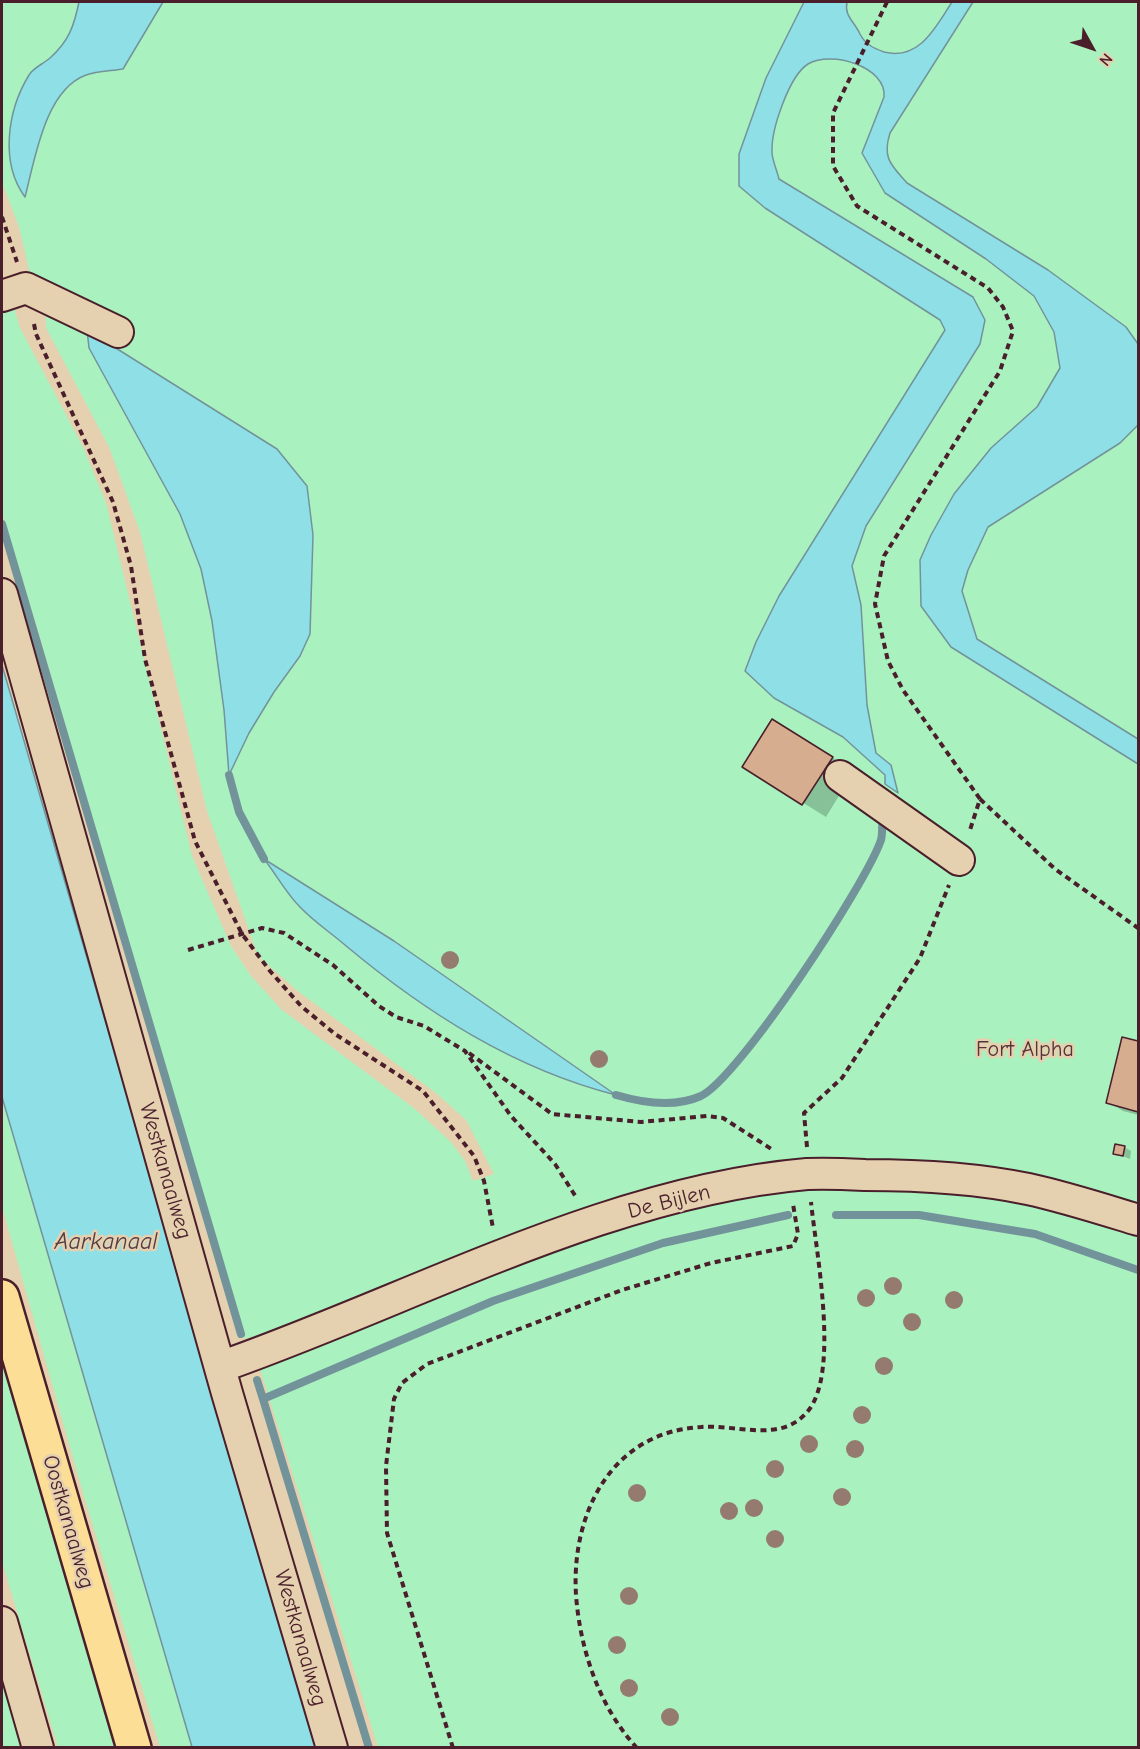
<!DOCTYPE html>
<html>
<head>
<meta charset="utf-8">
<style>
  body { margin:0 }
  #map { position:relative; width:1140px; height:1749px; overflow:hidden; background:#e5d1af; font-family:"Comic Neue",sans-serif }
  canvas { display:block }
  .frame { position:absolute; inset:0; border:3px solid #4a1f2b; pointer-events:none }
  .north { position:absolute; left:1062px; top:18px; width:60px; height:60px; -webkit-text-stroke:4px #e5d1af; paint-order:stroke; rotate:130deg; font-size:16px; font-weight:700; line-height:24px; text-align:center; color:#4a1f2b }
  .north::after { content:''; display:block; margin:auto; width:21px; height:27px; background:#4a1f2b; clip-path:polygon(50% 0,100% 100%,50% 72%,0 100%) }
</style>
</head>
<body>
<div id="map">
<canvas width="1140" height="1749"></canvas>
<div class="frame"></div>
<div class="north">N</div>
</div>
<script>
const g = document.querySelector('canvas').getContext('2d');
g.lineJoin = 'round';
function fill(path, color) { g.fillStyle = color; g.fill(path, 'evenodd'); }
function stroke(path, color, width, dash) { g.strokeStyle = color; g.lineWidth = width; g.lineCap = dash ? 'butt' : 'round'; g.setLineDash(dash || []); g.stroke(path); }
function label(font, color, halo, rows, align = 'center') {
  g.font = font + ' "Comic Neue",sans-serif'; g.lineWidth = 5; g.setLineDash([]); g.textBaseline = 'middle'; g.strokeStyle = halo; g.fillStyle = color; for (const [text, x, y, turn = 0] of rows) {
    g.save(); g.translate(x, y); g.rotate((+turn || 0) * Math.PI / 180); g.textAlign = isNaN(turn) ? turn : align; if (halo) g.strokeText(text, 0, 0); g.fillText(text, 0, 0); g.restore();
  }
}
const green = new Path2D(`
  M2,2H1138V1747H378L250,1337L244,1339L229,1296L42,645L2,513V306L13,303L20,328L83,447L106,503L192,856L231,946L251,976L282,1010L415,1109L451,1142L465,1161L473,1181L494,1174L466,1120L436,1093L299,992L258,956L207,811L140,532L109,447L46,328V310L31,278L19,227L2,182Z
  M2,1097L192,1747H160L83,1493L2,1207Z
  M2,1321L126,1747H58L2,1562Z
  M2,1651L31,1747H4L2,1739Z`);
const water = new Path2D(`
  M79,2H163L123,69C111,71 97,71 86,75C45,90 35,159 25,197C0,163 7,111 29,75C33,68 43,64 50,58C69,41 74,26 79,2Z
  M804,2H847C844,16 854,21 860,34C865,44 873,48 884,52C920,61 936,26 952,2H973L890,133C882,158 891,165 907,183L1048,270L1126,327L1138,344V425L1120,443L988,527L968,570L962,591L977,639L1138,739V764L951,647L921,606L920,560L931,535L954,494L991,448L1037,407L1060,368L1054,332L1034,296L986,259L885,193L862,153L884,97C887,67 832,50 808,64C789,76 771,130 772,152C772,160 777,170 779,179L973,297L985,320L980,344L866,526L852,566L861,605L867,705L876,753L891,765L898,793L885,784V775L843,737L774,698L745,671L756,642L779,596L945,330L940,320L765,208L739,186V154L766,78Z
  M87,330L277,449L307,486L313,535L310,634L300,656L274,692L249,733L229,775L224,710L212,621L201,569L180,514L89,348Z
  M2,665L316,1747H192L2,1097Z
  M264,859L394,941L616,1095C514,1069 425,1012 345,945C330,932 313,921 300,907C286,893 276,874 264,859Z`);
const shadow = new Path2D(`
  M795,734L854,771L826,817L744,766Z
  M1123,1039L1138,1043V1115L1123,1111L1108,1102Z
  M1124,1147L1131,1151L1130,1159L1115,1153Z`);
const stream = new Path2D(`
  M2,524L241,1334
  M229,775L239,812L264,859
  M616,1095C643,1103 674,1108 701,1096C739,1078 866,884 881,840C883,832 882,822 882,813
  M836,1215H919L1035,1234L1138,1270
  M257,1380L263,1399
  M369,1748L263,1399L493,1301L663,1243L788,1215`);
const building = new Path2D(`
  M772,719L833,757L802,805L742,767Z
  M1122,1037L1138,1041V1112L1106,1103Z
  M1115,1144L1125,1146L1123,1156L1113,1154Z`);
const path = new Path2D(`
  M887,2L833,113V166L857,206L988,288L1003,307L1013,331L1000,371L884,556L875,604L888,661L903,690L980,799L969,833
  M2,217L17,262
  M34,324L36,334L113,502L131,566L145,659L195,841L242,934L270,971L301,1006L335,1034L423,1091L474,1156L484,1181L493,1228
  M980,799L1055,869L1138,928
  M188,950L262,928L284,933L333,965L379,1006L396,1017L424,1026L465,1051L511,1116L555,1164L576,1197
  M469,1053L552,1114L641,1122L707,1116L723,1118L773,1150
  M807,1147L804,1113L842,1078L920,958L949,885
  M453,1748L387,1533L386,1466L394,1399L402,1383L427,1364L622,1290L711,1263L793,1246L798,1234L793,1204
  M637,1748C599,1707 580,1649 576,1595C571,1514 611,1432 701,1427C737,1424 781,1444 808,1411C840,1372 816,1252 811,1202`);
const minor = new Path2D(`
  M2,296L26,288L118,332
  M2,594L227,1393L332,1748
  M840,776L959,860
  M220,1367C409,1301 607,1191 807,1174C826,1173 846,1174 865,1175C919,1175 975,1178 1028,1189C1065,1197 1102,1209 1138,1220
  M2,1622L38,1748`);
const major = new Path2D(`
  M2,1297L134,1748`);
const trees = [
  [450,960],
  [599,1059],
  [893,1286],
  [866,1298],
  [954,1300],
  [912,1322],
  [884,1366],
  [862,1415],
  [809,1444],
  [855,1449],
  [775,1469],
  [637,1493],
  [842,1497],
  [754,1508],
  [729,1511],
  [775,1539],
  [629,1596],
  [617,1645],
  [629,1688],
  [670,1717]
];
const parkNames = [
  ["Fort Alpha",1025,1050]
];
const streetNames = [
  ["Westkanaalweg",165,1171,74],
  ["De Bijlen",669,1202,-14],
  ["Oostkanaalweg",68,1522,74],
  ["Westkanaalweg",300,1638,74]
];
const waterNames = [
  ["Aarkanaal",106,1242]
];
fill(green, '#a9f2bf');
fill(water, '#8ee0e6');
stroke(water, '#73939b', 1.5);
fill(shadow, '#0003');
stroke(stream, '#73939b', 8);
fill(building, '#d6ad8e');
stroke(building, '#4a1f2b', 1.5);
stroke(minor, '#4a1f2b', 34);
stroke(major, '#4a1f2b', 38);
stroke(path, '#4a1f2b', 4, [6, 4.5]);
stroke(minor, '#e5d1af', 30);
stroke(major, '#fcde96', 33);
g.fillStyle = '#957b6f';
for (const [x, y] of trees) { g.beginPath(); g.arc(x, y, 9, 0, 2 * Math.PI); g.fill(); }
label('22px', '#54343a', '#e5d1af', parkNames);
label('22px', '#4a1f2b', '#e5d1af', streetNames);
label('italic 24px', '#543c47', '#e5d1af', waterNames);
</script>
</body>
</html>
